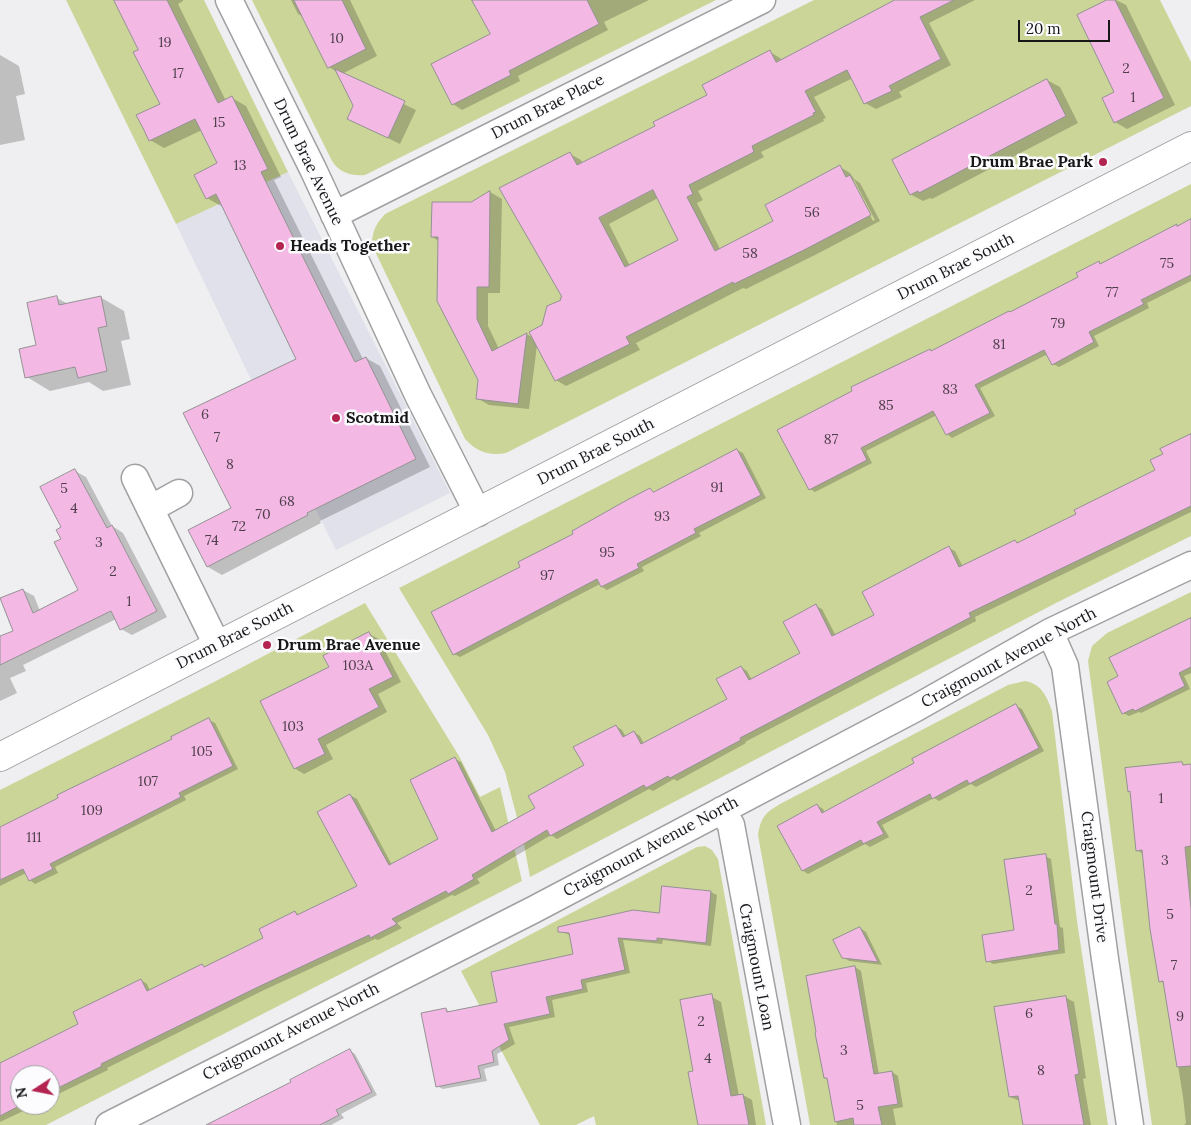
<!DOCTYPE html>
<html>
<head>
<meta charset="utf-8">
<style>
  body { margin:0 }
  #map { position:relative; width:1191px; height:1125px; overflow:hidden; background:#efeff1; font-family:Lora,serif }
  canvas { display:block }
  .north { position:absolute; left:10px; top:1065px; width:50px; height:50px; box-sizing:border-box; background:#fcfcfe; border:1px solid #a0a0a2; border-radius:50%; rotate:259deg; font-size:14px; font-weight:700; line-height:20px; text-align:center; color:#171718 }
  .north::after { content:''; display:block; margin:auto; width:18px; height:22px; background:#b42450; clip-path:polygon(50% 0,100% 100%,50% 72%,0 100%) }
  .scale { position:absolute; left:1018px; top:20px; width:92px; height:22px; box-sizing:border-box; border:2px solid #171718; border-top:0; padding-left:6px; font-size:15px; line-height:18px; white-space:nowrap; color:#171718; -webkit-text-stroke:4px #fcfcfe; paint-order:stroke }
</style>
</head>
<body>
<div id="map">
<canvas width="1191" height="1125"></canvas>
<div class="north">N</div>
<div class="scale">20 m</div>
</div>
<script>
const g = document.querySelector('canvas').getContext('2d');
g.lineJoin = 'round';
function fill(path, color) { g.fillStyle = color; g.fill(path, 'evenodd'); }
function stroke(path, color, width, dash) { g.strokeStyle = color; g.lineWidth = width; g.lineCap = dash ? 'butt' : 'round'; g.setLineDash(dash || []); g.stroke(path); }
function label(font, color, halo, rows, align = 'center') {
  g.font = font + ' Lora,serif'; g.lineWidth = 5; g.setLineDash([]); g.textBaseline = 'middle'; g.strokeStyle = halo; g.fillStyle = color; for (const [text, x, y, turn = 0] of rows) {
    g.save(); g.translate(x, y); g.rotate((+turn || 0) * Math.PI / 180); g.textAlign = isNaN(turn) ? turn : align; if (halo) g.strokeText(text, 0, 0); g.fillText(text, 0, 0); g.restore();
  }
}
const built = new Path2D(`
  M288,172L450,493L336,550L256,390L176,224Z`);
const green = new Path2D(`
  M66,0H204L288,172L176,224Z
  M252,0H716L365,175C351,176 340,173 332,161Z
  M814,0H1160L1191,62V106L506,453C489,456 477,452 465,439L372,245C372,231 376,224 385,214Z
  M1191,184V536L1056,603L530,877L524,844L505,772L488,735L399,588Z
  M1191,592V1125H1152L1126,946L1088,661L1092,646L1107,633Z
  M365,603L459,756L480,797L500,787L522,881L46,1125H0V790L214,682ZM20,1075H50V1105H20Z
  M1025,681C1042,684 1047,697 1052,711L1077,921L1108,1125H810L758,835C761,817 765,813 780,804L1008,685Z
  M705,846L712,850L718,859L766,1125H596L594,1116L576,1125H540L499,1046L509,1040L504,1024L550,1014L539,962L491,972L499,1009L485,1016L461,971L697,847Z`);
const shadow = new Path2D(`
  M115,0H183V1L178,4L226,101L232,98L246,106L281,177L274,180L356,345L363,359L366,358L380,366L430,467L320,521L321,523L222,575L208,567L189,531L233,508L297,359L223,205L221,206L207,198L219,164L202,130L164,148L150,140L161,105L140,50Z
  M291,0H350L377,56L342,74L416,110L400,144L349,119L354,106L337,72L329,67L304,17L298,14Z
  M519,0H649L604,22L608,30L518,76L520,81L462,110L453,104L492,35Z
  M898,0H975L929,23L951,65L899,92L902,97L876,109L865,103L853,78L814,97L826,118L823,119L824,121L761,152L764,157L698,191L703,200L697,203L720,249L775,221L840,167L850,173L854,179L860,183L880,221L815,255L746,289L743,288L636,343L640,350L566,386L556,380L537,345L529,409L489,405L477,398L479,380L439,241L432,237L471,203L490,192L502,199L500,293H488V326L499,349L526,334L534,338L564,297L570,154L581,160L583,164L656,127L709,96L770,52L780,58L782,61ZM851,180H854L875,220L873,221ZM658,198L680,240L630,266L609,224Z
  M1110,0H1116L1126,5L1175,105L1127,129L1115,122L1116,92Z
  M0,55L19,66L25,94L16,96L25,140L0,145Z
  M1047,80L1060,87L1078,123L932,199L930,198L923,201L910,194Z
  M1191,220V281L1147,303L1149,308L1094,336L1099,346L1059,367L1053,364L1048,354L980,388L995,416L952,438L947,434L937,415L866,451L872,463L815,492L810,489L930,350L933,352L1080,278L1099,262L1102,264Z
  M100,297L124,311L130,339L121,341L131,385L103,391L89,382L50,391L27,377L57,298L68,304Z
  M1191,442V512L975,617L976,621L745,742L746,743L677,781L674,779L653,791L649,789L557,839L551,835L477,879L480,883L455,896L452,895L397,923L402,928L378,940L375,939L264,990L107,1068L108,1070L50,1098V1075H20V1105H36L0,1122V1064L80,1024L141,980L147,984L150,991L202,965L206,967L265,938L295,912L300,915L359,886L350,795L357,799L392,865L440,839L455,759L461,762L496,831L536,809L585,765L616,726L622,730L626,737L634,732L640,736L644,744L728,699L741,667L747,671L752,680L802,654L816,606L822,609L836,636L875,615L949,548L955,551L963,567L1015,541L1019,543L1077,514L1157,471Z
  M737,450L743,453L766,498L699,533L701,536L642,567L644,571L607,590L602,587L600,584L460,657L454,654L522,567L650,490L655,493Z
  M75,471L86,477L112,526L123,533L167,617L132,635L121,629L116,619L23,665L26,671L10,678L17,693L0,701V638L15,631L23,590L34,596L40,611L80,591L63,539L62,528Z
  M1191,619V673L1184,676L1190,689L1141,713L1139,712L1129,716L1123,713L1119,677Z
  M369,634L379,639L401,682L378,694L387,712L326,745L333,759L304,774L294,768L331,668Z
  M1016,706L1022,709L1044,751L976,787L971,784L939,801L934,798L882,825L889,837L870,847L865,844L808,874L802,870L817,805L823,809L825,813L916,764Z
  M209,720L215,723L238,769L184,796L186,800L55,867L58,873L35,884L30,880L26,873L0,886V830Z
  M1182,763L1191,768V1125H1184L1186,1123L1183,1097L1165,984L1160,981L1143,854L1137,850L1131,792L1129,791Z
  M1045,856L1051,859L1060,927L1063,928L1065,953L993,964L988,961L1015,931Z
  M711,892L717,895L711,946L663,940L662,944L623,940L630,973L586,983L588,992L552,1000L555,1017L509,1027L515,1044L497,1054L499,1065L484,1069L487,1081L443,1089L437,1086L446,1009L451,1013L499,1003L575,955L570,935L560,931L660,915Z
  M860,928L866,932L882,965L849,961L843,957Z
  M855,967L861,971L879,1075L892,1072L898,1076L903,1107L893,1109L896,1125H837L829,1080L825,1078Z
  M712,997L721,1002L739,1096L743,1095L752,1100L756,1125H699L695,1072Z
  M1065,997L1074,1002L1086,1078L1083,1079L1091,1125H1024L1020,1101L1010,1097Z
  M350,1051L355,1054L377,1095L341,1114L344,1118L331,1125H212Z`);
const building = new Path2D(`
  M114,0H167L218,103L232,96L268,169L261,172L342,336L355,362L366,357L416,459L307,513L308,515L207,567L188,530L231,508L183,413L296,359L216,194L206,199L194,175L217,163L195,119L149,141L143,128L136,115L160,104L133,52L138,50Z
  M294,0H342L366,49L328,68Z
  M472,0H587L599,24L509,71L511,75L452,105L431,64L490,34Z
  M895,0H954L920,17L941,59L889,86L892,91L864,104L847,70L805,91L816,112L813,113L814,115L752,146L754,152L689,185L693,194L687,197L715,251L773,221L765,205L840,165L846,177L850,175L871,215L804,250L734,284L733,282L626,337L630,344L555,381L529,332L542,325L547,306L561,300L560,298L562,297L499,188L570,152L577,165L655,126L653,122L707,95L702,85L770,50L776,62ZM653,190L678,240L625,267L599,218Z
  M1107,0H1115L1164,98L1114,123L1102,98L1114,92L1077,15Z
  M335,69L405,101L388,138L347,119L353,106Z
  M1047,79L1066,116L919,193L918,191L910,195L892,160Z
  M490,191L489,287H477V319L492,351L527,333L518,404L476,399L478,380L437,301L438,237H431L432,202H471Z
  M1191,219V275L1141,300L1144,304L1089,332L1094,342L1052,365L1044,350L975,385L990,413L946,435L933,411L861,448L867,460L809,490L777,430L852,391L851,387L930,349L931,351L1009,311L1010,312L1078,277L1076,273L1099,261L1100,264L1177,224V226Z
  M57,296L59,305L101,296L107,326L98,328L107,371L78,378L75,367L25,378L19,349L36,345L27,303Z
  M1191,434V506L969,613L971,617L740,738L741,740L670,778L668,776L646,788L644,785L550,836L547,830L472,875L474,879L448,894L446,891L392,919L397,924L370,938L369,935L258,987L101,1064L102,1066L50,1092V1075H20L21,1105L0,1116V1063L78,1024L73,1012L141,979L147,991L202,964L204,967L263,938L259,929L295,911L297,915L357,886L317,812L350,794L389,865L438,839L410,780L455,757L492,832L535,808L528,796L584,765L573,747L616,725L623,737L634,731L641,744L727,699L716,679L741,666L749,680L800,653L783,622L816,604L832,636L874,615L862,592L949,546L959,567L1015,540L1017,543L1076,514L1074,510L1155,470L1150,460L1163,454L1160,449Z
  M737,449L761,495L694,529L696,533L637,564L639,568L601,587L597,579L453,655L431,612L520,567L518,562L573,534L572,531L627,500L650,488L653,492Z
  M75,469L107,528L112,525L157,611L120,630L111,611L0,665V636L13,631L0,598L23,589L33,613L78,590L54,542L61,539L56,530L61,527L40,487Z
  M1191,618V667L1179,673L1185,686L1135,711L1133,709L1122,714L1107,682L1118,676L1109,658Z
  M369,632L393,677L369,689L379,707L318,739L325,754L294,769L260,701L329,667L323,656Z
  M1016,704L1039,748L969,784L967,780L932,799L930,794L877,822L884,834L863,844L861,840L802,871L777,826L817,804L822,813L914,763L912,759Z
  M209,718L233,766L179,793L181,797L50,864L53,869L29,881L23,869L0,880V827L58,798L57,795L172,739L171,737Z
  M1182,762L1183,765L1191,764V846L1185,847L1191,909V1066L1177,1067L1163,981L1159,982L1150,929L1142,850L1136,851L1130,791L1128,792L1125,768Z
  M1046,854L1055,924H1057L1059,950L986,962L982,935L1014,930L1004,860Z
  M662,886L711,891L706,943L657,938V941L618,938L625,970L581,980L583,989L546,997L550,1014L504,1024L509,1040L492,1051L494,1062L478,1066L481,1078L436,1087L421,1013L446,1008L447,1012L497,1002L491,972L573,954L569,933L558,932V927L633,910L659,913Z
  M860,927L878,962L842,958L833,940Z
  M855,966L874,1074L892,1071L898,1104L878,1107L882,1125H854L853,1118L835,1122L827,1078H824L815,1033L816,1032L806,976Z
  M712,994L731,1096L743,1094L749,1125H698L688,1072L693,1071L680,1000Z
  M1066,996L1079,1074L1075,1075L1084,1125H1023L1018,1096L1009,1097L994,1007Z
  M350,1049L372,1092L336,1110L339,1115L320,1125H206L291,1082L290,1080Z`);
const street = new Path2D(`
  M229,0L313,169L418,395L478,513
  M334,215L762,0
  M135,478L217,645
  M150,509L179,493
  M1050,632L1065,666L1105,959L1130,1125
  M722,810L731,825L787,1125
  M109,1125L533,910L916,708L1050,632L1191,565`);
const secondary = new Path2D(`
  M0,757L1191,146`);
const markers = [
  [1103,162,5,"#b42450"],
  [280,246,5,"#b42450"],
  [336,418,5,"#b42450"],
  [267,645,5,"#b42450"]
];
const numberNames = [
  ["10",337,39],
  ["19",165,43],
  ["2",1126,69],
  ["17",178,74],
  ["1",1133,98],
  ["15",219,123],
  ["13",240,166],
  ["56",812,213],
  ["58",750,254],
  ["75",1167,264],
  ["77",1112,293],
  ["79",1058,324],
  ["81",999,345],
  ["83",950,390],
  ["85",886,406],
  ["6",205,415],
  ["7",217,438],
  ["87",831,440],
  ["8",230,465],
  ["91",717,488],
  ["5",64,489],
  ["68",287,502],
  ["4",74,509],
  ["70",263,515],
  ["93",662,517],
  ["72",239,527],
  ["74",212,541],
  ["3",99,543],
  ["95",607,553],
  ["2",113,572],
  ["97",547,576],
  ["1",129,602],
  ["103A",358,666],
  ["103",293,727],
  ["105",202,752],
  ["107",148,782],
  ["1",1161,799],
  ["109",92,811],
  ["111",34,838],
  ["3",1165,861],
  ["2",1029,891],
  ["5",1170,915],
  ["7",1174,966],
  ["6",1029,1014],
  ["9",1180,1017],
  ["2",701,1022],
  ["3",844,1051],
  ["4",708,1059],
  ["8",1041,1071],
  ["5",860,1106]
];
const streetNames = [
  ["Drum Brae Place",548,107,-27],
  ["Drum Brae Avenue",308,162,64],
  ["Drum Brae South",956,267,-27],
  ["Drum Brae South",596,452,-27],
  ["Drum Brae South",235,636,-27],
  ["Craigmount Avenue North",1009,658,-28],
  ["Craigmount Avenue North",651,847,-28],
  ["Craigmount Drive",1094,877,83],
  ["Craigmount Loan",756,967,79],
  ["Craigmount Avenue North",291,1032,-27]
];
const poiNames = [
  ["Drum Brae Park",1093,162,"right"],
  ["Heads Together",290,246],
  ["Scotmid",346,418],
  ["Drum Brae Avenue",277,645]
];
fill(built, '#e0e1ea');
fill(green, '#cbd598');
fill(shadow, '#0003');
fill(building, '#f3b8e4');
stroke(building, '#949293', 1);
stroke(street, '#9fa0a1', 29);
stroke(secondary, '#9fa0a1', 30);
stroke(street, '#fff', 26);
stroke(secondary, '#fff', 28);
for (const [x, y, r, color] of markers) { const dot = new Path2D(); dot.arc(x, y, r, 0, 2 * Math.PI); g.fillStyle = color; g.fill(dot); stroke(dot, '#fcfcfe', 2); }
label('14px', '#4e3f4b', null, numberNames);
label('16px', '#171718', '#fcfcfe', streetNames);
label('bold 16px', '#171718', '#fcfcfe', poiNames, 'left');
</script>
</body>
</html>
